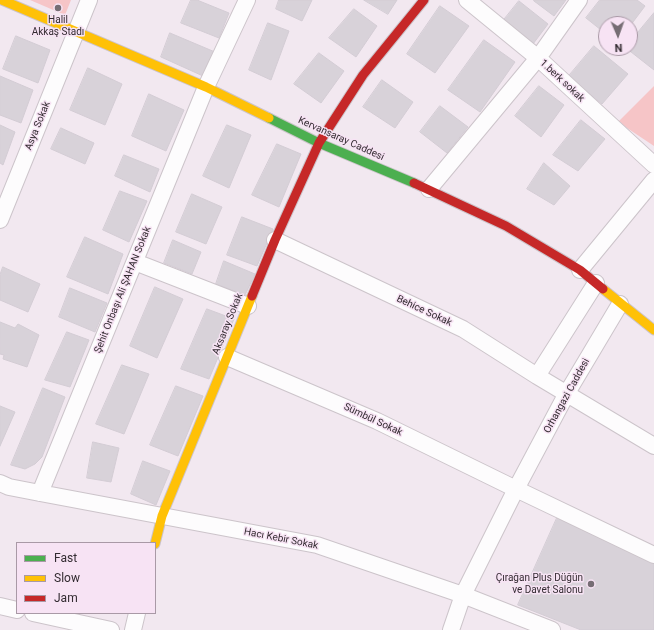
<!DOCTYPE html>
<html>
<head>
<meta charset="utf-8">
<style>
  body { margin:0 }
  #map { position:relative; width:654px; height:630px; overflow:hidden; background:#f2e8f0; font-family:Roboto,sans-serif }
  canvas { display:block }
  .legend { position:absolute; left:16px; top:542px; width:140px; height:72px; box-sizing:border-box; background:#f7e3f4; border:1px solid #a999a6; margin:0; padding:5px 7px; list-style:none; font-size:12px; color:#332b31 }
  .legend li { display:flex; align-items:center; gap:8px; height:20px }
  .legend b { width:20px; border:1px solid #a999a6 }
  .north { position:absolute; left:598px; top:16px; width:40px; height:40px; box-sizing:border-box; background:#f7e3f4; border:1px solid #a999a6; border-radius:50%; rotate:178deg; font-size:11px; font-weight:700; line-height:16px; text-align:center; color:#332b31 }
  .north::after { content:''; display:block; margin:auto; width:14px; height:18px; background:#766d74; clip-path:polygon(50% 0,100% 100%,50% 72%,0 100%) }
</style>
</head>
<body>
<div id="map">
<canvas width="654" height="630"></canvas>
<ul class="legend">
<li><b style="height:5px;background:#4caf50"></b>Fast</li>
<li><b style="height:5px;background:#ffc107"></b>Slow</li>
<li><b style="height:5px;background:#c62828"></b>Jam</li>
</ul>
<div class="north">N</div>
</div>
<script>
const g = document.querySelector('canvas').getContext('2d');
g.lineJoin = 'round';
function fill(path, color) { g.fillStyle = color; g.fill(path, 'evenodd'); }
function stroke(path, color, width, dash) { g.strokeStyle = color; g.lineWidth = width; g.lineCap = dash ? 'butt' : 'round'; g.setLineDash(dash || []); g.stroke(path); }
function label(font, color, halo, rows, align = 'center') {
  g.font = font + ' Roboto,sans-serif'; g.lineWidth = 3; g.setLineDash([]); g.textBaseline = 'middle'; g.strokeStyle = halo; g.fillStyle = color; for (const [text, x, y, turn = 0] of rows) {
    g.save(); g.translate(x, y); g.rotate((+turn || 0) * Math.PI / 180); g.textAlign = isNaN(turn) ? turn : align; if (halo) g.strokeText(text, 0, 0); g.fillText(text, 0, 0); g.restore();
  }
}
const green = new Path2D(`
  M30,0H71L65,15Z
  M654,86V146L618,122Z`);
const building = new Path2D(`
  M191,0H197L229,13L219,38L181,23Z
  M279,0H312L302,21L276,9Z
  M364,0H397L388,14Z
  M534,0H566L554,16L534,1Z
  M600,0H637L645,6L630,26V24H606V34L586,18Z
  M519,1L548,24L533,44L503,21Z
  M440,6L469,26L435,73L407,54Z
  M354,9L377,26L356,57L329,38Z
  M654,13V70L626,48H630V42Z
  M268,23L289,31L271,80L249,70Z
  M170,33L215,52L203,76L161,57Z
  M16,36L50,50L38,83L3,69Z
  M484,40L515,62L480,112L448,90Z
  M594,46L628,74L602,104L568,77Z
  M319,53L344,71L321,103L294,84Z
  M88,68L122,84L105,125L70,110Z
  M0,76L33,90L21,123L0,115Z
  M382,80L413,102L395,128L363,107Z
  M539,86L564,105L541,137L515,116Z
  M149,94L184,110L166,151L132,136Z
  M440,106L468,127L447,153L420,132Z
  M581,120L605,139L578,171L553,155Z
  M0,125L15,132L3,165L0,163Z
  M227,125L251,135L229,188L203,176Z
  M61,128L94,143L85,164L51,149Z
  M277,144L301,154L279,207L252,195Z
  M124,155L159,169L150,192L115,176Z
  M544,163L570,186L554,205L527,189Z
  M120,191L147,201L129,242L103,230Z
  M192,194L222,207L206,244L176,232Z
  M242,217L273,229L257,266L227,255Z
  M85,237L123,254L108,294L67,277Z
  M173,240L201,252L192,274L164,263Z
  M224,261L255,274L245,295L216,284Z
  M3,267L40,284L28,312L0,300V275Z
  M155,287L183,299L157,358L130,346Z
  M70,288L107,303L95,332L59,317Z
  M207,309L234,319L209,379L181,369Z
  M0,322L15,328L18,324L39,335L27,367L3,359L4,355L0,354Z
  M67,332L89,340L70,387L45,380Z
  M122,365L149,374L124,434L96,424Z
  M176,386L203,396L178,456L150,445Z
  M43,388L65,397L42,457L35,464L25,469L11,465Z
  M0,406L15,412L0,446Z
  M93,442L119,448L111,482L87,478Z
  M143,461L170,471L156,505L131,494Z
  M557,518L654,563V630H581L518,605Z`);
const street = new Path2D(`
  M467,0L538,58L654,165
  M429,189L538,58L579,0
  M0,220L89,0
  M275,240L463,329L537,376L654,446
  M135,262L248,306
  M580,270L654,180
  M227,357L377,421L516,489L567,393L620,304
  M537,376L596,283
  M0,483L9,487L40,493L317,545L463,595L552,630
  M40,493L206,87L247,0
  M0,606L17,610
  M33,613L111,630
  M133,630L137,613
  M451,630L463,595L516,489L654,555`);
const fast = new Path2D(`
  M269,118L319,143L414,183`);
const slow = new Path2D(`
  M2,0L206,87L269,118
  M603,289L654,330
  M155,544L162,516L252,296`);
const jam = new Path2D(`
  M414,183L506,226L580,270L603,289
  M252,296L275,240L319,143L363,75L424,0`);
const markers = [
  [58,8,4,"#766d74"],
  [591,584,4,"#766d74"]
];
const poiNames = [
  ["Halil",58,20],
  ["Akkaş Stadı",58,32],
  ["Çırağan Plus Düğün",583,578,"right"],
  ["ve Davet Salonu",583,590,"right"]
];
const streetNames = [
  ["1.berk sokak",562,81,43],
  ["Asya Sokak",38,126,-68],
  ["Kervansaray Caddesi",341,139,24],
  ["Şehit Onbaşı Ali ŞAHAN Sokak",123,290,-68],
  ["Behice Sokak",424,311,25],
  ["Aksaray Sokak",228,324,-68],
  ["Orhangazi Caddesi",567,396,-61],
  ["Sümbül Sokak",373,420,25],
  ["Hacı Kebir Sokak",281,539,11]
];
fill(green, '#f6c5c7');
fill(building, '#d8d2d9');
stroke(building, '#d3ccd4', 1);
stroke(street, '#ccc4ca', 18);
stroke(fast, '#ccc4ca', 11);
stroke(slow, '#ccc4ca', 11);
stroke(jam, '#ccc4ca', 11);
stroke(street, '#fdfcfd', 16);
stroke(fast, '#4caf50', 9);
stroke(slow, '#ffc107', 9);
stroke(jam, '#c62828', 9);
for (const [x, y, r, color] of markers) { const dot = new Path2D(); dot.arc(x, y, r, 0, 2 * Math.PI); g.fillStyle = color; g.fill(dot); stroke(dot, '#f7e3f4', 1.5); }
label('10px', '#332b31', '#f7e3f4', poiNames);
label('10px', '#332b31', '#f7e3f4', streetNames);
</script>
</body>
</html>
